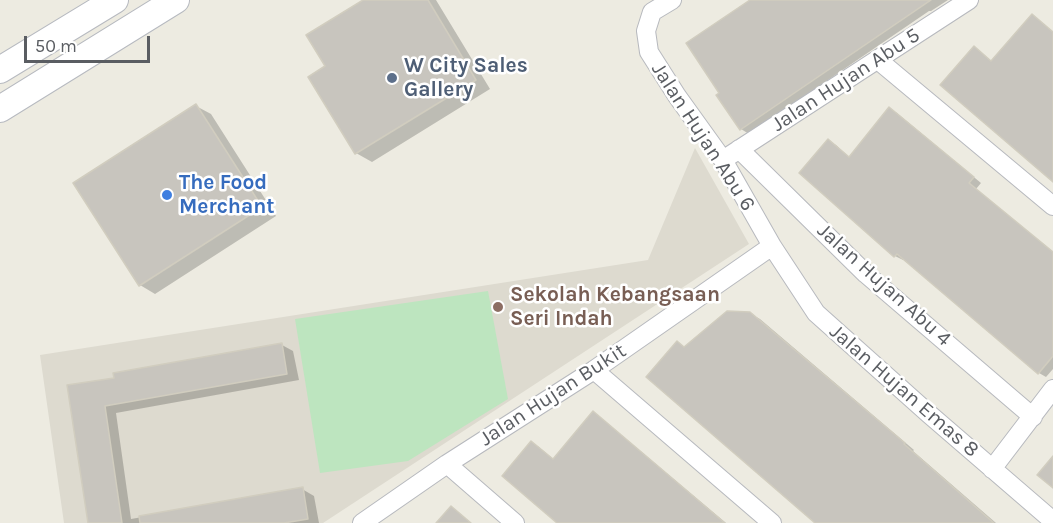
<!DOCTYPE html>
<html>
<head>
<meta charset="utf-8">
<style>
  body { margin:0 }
  #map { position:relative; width:1053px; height:523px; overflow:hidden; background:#edebe1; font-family:Karla,sans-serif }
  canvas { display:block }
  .scale { position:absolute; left:24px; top:36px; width:126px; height:27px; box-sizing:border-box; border:3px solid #5a5d62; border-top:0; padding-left:8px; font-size:18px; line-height:21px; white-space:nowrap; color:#5a5d62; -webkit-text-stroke:4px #fff; paint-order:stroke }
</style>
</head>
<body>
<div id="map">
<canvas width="1053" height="523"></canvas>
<div class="scale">50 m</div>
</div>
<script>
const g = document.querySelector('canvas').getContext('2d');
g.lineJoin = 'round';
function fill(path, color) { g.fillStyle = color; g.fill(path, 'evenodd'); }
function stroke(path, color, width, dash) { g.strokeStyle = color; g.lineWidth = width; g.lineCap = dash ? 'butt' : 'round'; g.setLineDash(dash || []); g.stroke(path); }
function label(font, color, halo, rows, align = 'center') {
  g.font = font + ' Karla,sans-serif'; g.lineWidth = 5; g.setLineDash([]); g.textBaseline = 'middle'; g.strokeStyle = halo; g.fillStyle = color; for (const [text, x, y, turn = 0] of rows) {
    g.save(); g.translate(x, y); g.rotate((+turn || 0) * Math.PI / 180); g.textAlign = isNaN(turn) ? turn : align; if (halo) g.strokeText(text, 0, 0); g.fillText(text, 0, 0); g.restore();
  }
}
const education = new Path2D(`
  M695,148L749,244L323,523H64L40,355L648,260Z`);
const green = new Path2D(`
  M488,291L508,399L408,461L320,473L295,319Z`);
const shadow = new Path2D(`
  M366,0H436L490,89L372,162L356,153L310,77L327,67Z
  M752,0H948L931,11H929L749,134L741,129L721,93Z
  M196,106L211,114L276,216L155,294L140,285Z
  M889,109L897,113L981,183L976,189L1053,252V369L1046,377L1039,373L904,259L903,260L895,256L801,172L828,141L836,145L850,158Z
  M749,313L760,319L914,450L913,451L996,523H817L685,348Z
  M282,345L293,351L299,380L116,413L131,519L302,489L314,496L319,523H89L69,386L116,379Z
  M601,418L726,523H559L532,443L539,447L554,460Z`);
const building = new Path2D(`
  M363,0H428L476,80L355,154L308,77L325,66L306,35Z
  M750,0H931L740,130L716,95L719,93L686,43Z
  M1032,14L1053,32V182L940,85L974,46L991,61Z
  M196,104L262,207L139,286L73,183Z
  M889,107L974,177L969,183L1053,252V356L1038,374L897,254L894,257L799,173L828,139L849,157Z
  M727,311L750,312L905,443L904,444L994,523H815L646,377L677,341L684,347Z
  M282,343L287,374L105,406L122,523H88L67,385L114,378L113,373Z
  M593,411L725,523H557L502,476L531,441L553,459Z
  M1053,456V488L1037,475Z
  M303,487L308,519L284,523H140L139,516Z
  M451,506L471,523H436Z`);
const street = new Path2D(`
  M672,0L652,12L646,31L649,52L677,96L723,160L772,246L816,313L929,414L1053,521
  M878,60L1053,206
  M739,149L866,274L1033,417
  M729,156L969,0
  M594,370L772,523
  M447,464L515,523
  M992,469L1053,389
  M362,523L447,464L594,370L772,246`);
const secondary = new Path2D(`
  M0,70L115,0
  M0,109L176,0`);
const markers = [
  [392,78,6,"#5c6f8a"],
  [167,195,6,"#3f7fe0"],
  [498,307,6,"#8d6e63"]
];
const serviceNames = [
  ["W City Sales",404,66],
  ["Gallery",404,90]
];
const streetNames = [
  ["Jalan Hujan Abu 5",846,80,-33],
  ["Jalan Hujan Abu 6",703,137,57],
  ["Jalan Hujan Abu 4",884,285,42],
  ["Jalan Hujan Emas 8",904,391,41],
  ["Jalan Hujan Bukit",553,395,-33]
];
const shopNames = [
  ["The Food",179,183],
  ["Merchant",179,207]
];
const educationNames = [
  ["Sekolah Kebangsaan",510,295],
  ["Seri Indah",510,319]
];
fill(education, '#dddacf');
fill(green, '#bde5bf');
fill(shadow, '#0003');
fill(building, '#c8c5be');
stroke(building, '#d1cdbf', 1.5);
stroke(street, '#b7b9be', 20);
stroke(secondary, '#b7bac0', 28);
stroke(street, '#fff', 18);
stroke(secondary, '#fff', 26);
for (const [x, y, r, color] of markers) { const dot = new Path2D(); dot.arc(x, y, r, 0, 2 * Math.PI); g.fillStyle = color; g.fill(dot); stroke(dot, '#fff', 2); }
label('bold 21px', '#4e5e75', '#fff', serviceNames, 'left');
label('21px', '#5a5d62', '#fff', streetNames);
label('bold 21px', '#366cbe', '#fff', shopNames, 'left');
label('bold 21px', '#785e54', '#fff', educationNames, 'left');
</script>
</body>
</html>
